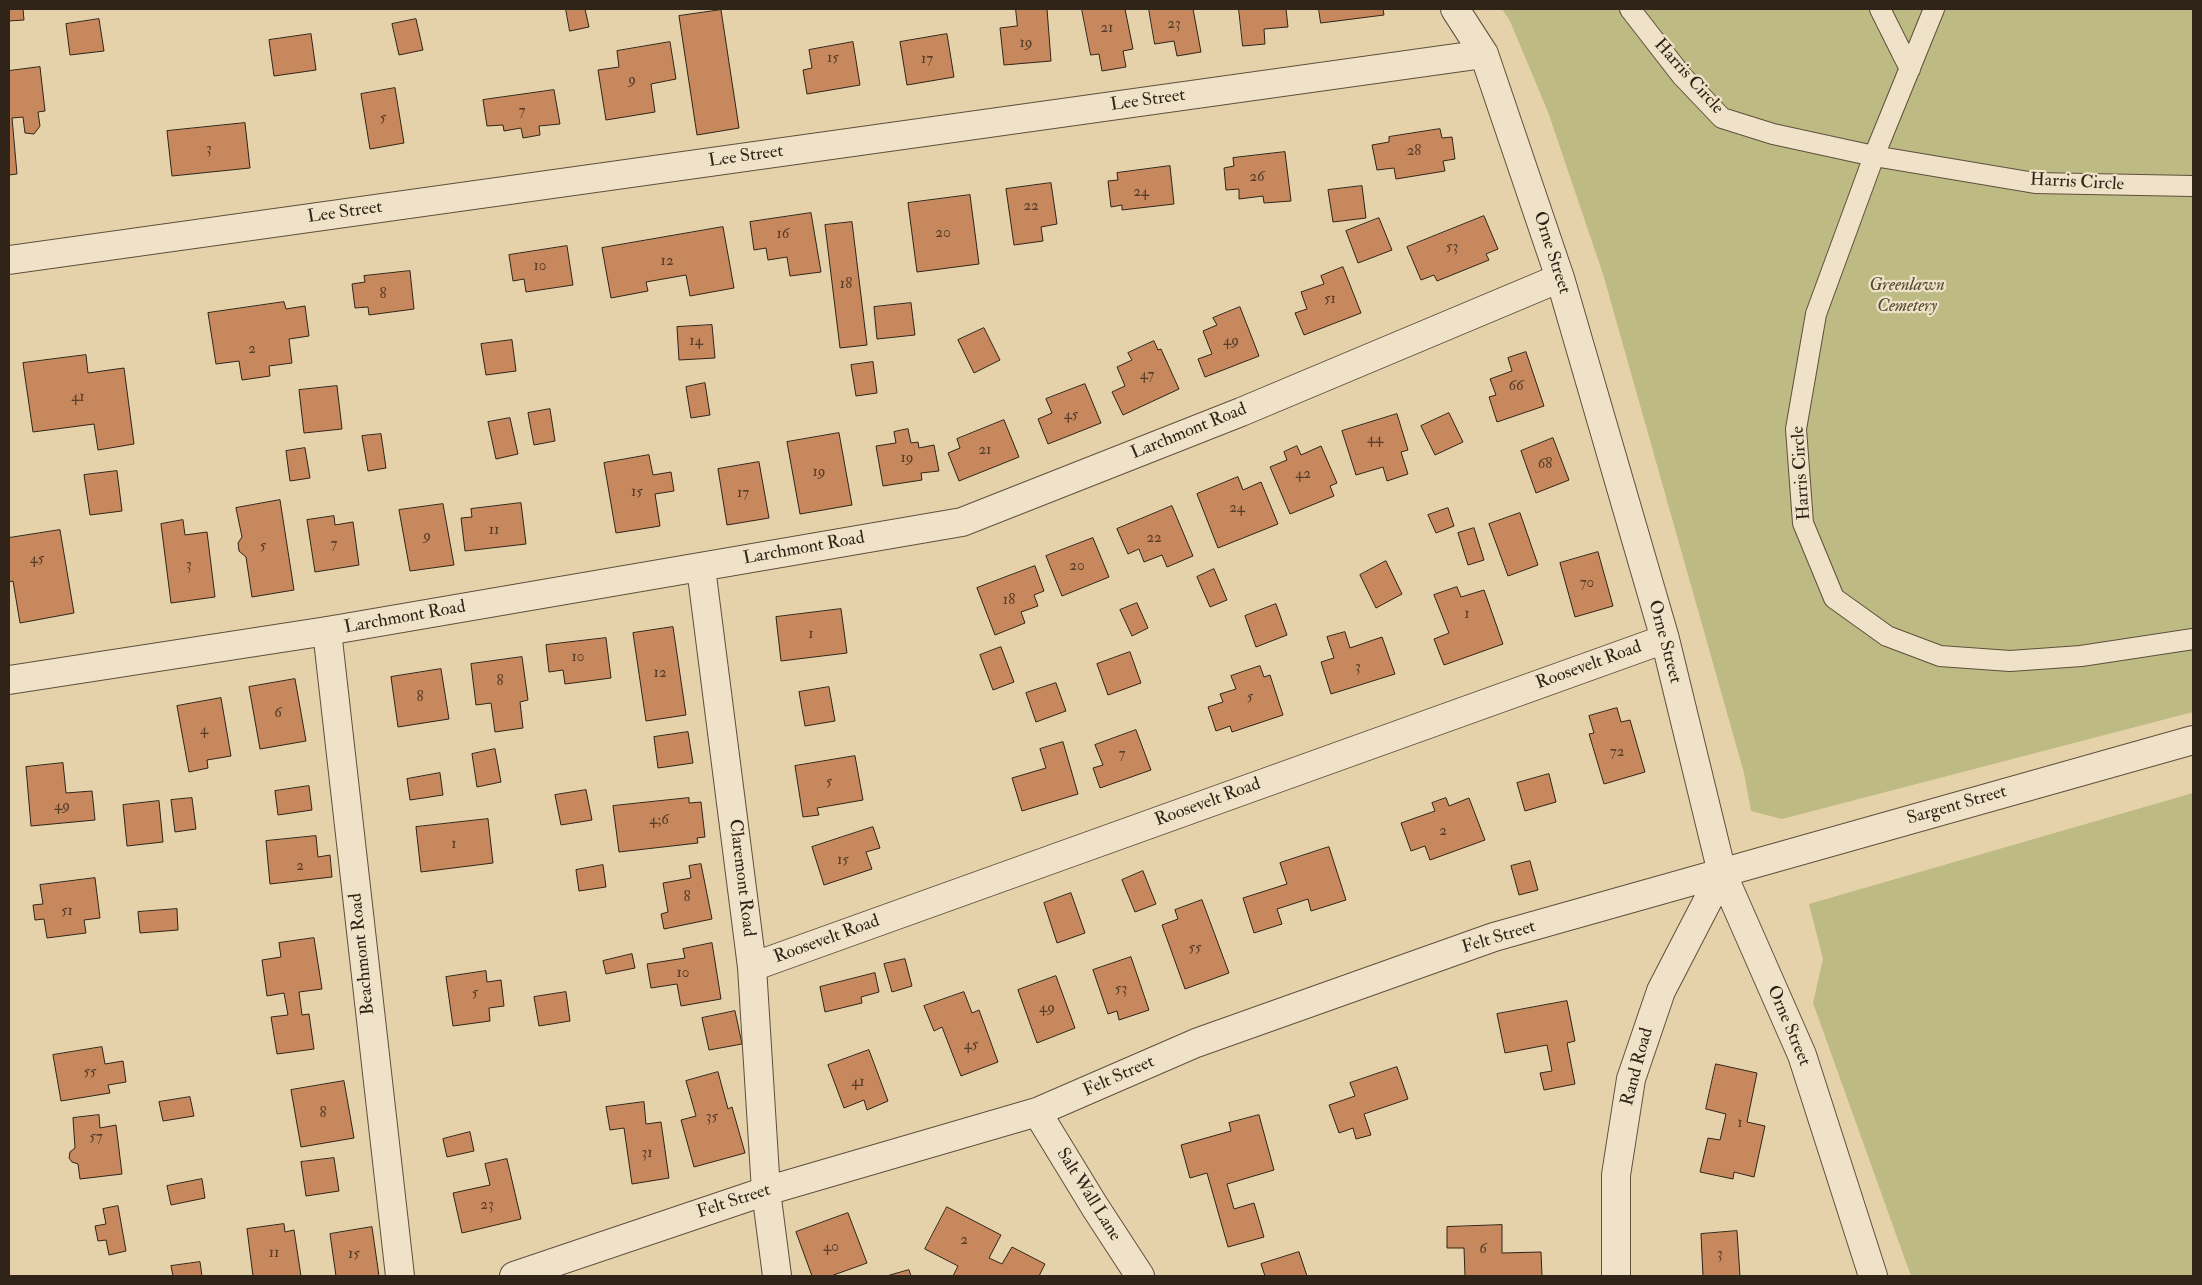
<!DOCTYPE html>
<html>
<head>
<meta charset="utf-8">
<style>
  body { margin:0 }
  #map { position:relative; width:2202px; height:1285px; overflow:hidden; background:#e6d2aa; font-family:"IM FELL Double Pica",serif }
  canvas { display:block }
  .frame { position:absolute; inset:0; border:10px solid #302418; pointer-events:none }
</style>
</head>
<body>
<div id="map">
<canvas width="2202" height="1285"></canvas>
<div class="frame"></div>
</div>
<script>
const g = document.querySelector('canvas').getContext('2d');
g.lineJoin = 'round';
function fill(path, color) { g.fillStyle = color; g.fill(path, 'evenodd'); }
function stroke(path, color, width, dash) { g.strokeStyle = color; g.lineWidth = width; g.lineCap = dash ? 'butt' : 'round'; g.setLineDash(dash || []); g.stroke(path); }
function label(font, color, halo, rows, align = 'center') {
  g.font = font + ' "IM FELL Double Pica",serif'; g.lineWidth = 4.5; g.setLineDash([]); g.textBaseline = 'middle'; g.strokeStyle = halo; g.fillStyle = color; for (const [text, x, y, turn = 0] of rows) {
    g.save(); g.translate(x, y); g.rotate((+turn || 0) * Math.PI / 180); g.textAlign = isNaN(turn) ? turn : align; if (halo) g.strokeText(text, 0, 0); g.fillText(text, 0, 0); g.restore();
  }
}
const green = new Path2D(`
  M1502,9H2193V712L1782,819L1751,811L1744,773L1603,274L1548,112L1510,21Z
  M2193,793V1276H1911L1813,1003L1823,959L1809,904Z`);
const building = new Path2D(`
  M9,9H23L24,20L9,21Z
  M566,9H585L589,27L570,31Z
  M1016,9H1047L1051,61L1004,65L1000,28L1017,26Z
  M1082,9H1125L1133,49L1123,51L1126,67L1102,71L1099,54L1091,55Z
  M1149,9H1193L1201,52L1177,56L1174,41L1155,44Z
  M1239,9H1286L1288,27L1264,29L1265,44L1243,46Z
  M1319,9H1383L1384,15L1321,23Z
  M721,10L739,128L697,135L679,16Z
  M99,19L104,51L70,55L66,24Z
  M416,19L423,50L399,55L392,24Z
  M311,34L316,70L274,76L269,40Z
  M947,34L954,77L907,85L900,42Z
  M670,42L676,79L651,84L655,112L606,120L598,70L619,67L617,51Z
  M853,42L860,85L807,94L803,70L812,68L809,50Z
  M40,67L45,111L38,112L40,126L34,134L25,133L23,117L12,118L17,174L9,175V71Z
  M395,88L404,143L370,149L361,94Z
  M554,90L560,124L539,126L540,135L523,138L521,128L504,131L503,125L487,126L483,100Z
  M245,123L250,168L172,176L167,131Z
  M1440,129L1442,138L1452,137L1455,159L1443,161L1445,171L1396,179L1394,168L1377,170L1372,145L1389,142V137Z
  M1285,152L1291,201L1264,203L1263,196L1239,199V189L1226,190L1224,168L1234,166L1233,158Z
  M1170,166L1174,204L1122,210V205L1111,207L1108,181L1118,180L1117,173Z
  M1051,183L1057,224L1041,227L1043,241L1014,245L1006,189Z
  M1362,186L1366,218L1333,222L1328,190Z
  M970,195L979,264L917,272L908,203Z
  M811,213L821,272L790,276L787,257L768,260L766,248L754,250L750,222Z
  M1484,216L1498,249L1486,254L1489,260L1437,281L1434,275L1421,280L1407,247Z
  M1379,218L1392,250L1358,263L1346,231Z
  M852,222L867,345L840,348L825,225Z
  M723,227L734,288L690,296L686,275L646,282L648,291L611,298L602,248Z
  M567,246L573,285L526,292L524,279L513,281L509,255Z
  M1343,267L1361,313L1304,335L1295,313L1307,309L1301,292L1324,284L1321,276Z
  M410,271L414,309L369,315L368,307L355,308L352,284L365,282L364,276Z
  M284,302L286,309L305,306L309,336L289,339L292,363L269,366L270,376L242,380L239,361L216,364L208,313Z
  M911,303L915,335L877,339L874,307Z
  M1240,307L1259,356L1205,377L1198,359L1212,354L1203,331L1217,325L1213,318Z
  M712,325L715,358L679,360L677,327Z
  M984,328L1000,360L974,373L958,340Z
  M512,340L516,371L486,375L481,344Z
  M1154,341L1158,350L1161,349L1179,389L1123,415L1112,392L1125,386L1117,367L1132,360L1128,353Z
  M1526,352L1544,406L1497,422L1489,397L1496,395L1490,379L1512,371L1508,358Z
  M86,355L88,373L124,368L134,444L98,450L94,424L33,432L23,363Z
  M873,362L877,393L856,396L851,365Z
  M705,383L710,415L691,418L686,387Z
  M1085,384L1101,423L1048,444L1038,419L1052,413L1046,399Z
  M337,386L342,429L304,433L299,390Z
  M550,409L555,441L534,445L528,413Z
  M1449,413L1463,442L1435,455L1421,426Z
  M1397,414L1408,450L1401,452L1408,474L1387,481L1383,467L1356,475L1342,431Z
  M510,418L518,454L496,459L488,422Z
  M1004,420L1019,457L959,481L948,453L960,448L957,439Z
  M908,429L911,443L918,442L919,448L934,445L939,471L921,473L922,480L883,486L876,446L896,443L894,432Z
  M839,433L852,505L800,514L787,442Z
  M381,434L386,468L368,471L362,436Z
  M1553,438L1569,480L1536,493L1521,451Z
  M1297,446L1301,455L1321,446L1337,483L1330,486L1334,496L1290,514L1270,467L1287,460L1284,452Z
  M305,448L310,478L290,481L286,451Z
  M649,455L653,475L671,472L674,491L655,494L660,526L616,533L604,463Z
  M759,462L769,518L727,525L718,469Z
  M117,471L122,511L90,515L84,475Z
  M1238,477L1243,490L1261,482L1278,524L1218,548L1197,494Z
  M280,500L294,590L252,597L246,557L239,551L238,543L242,537L236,508Z
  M521,503L526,544L465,551L461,518L472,517L471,509Z
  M443,504L454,565L410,571L399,510Z
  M1172,506L1193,556L1167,567L1162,555L1144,562L1139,549L1128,554L1117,529Z
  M1448,508L1454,526L1436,533L1428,515Z
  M1520,513L1538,565L1508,576L1489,524Z
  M334,516L335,525L353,522L359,565L315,572L307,520Z
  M183,520L185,535L207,532L215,597L171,603L161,524Z
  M1474,528L1484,560L1468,565L1458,533Z
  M60,530L74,613L20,623L13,581L9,582V538Z
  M1093,538L1109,577L1062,596L1046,556Z
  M1598,552L1613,606L1575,617L1560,563Z
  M1386,561L1402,594L1376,608L1360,575Z
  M1035,566L1044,591L1034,595L1038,606L1021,612L1025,623L995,635L977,588Z
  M1214,569L1227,600L1210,607L1197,577Z
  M1457,587L1461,597L1484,590L1503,644L1444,665L1434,639L1449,633L1434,595Z
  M1137,603L1148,628L1132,636L1120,610Z
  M1276,604L1287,635L1256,647L1245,616Z
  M841,609L847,653L781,661L776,617Z
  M673,627L686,715L646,721L633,633Z
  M1345,632L1350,648L1382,637L1395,674L1331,694L1321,662L1334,658L1327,637Z
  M606,638L611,678L565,684L563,670L549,672L546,645Z
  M1001,647L1014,682L993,690L980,655Z
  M1130,652L1141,683L1108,695L1097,664Z
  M522,657L528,700L520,702L523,728L495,732L491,703L476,705L471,664Z
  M1260,666L1264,677L1270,675L1283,715L1232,732L1230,726L1216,731L1208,707L1223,702L1220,694L1236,689L1231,676Z
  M441,669L449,719L398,727L391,677Z
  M295,679L306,741L260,749L249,687Z
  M1056,683L1066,711L1036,722L1026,693Z
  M829,687L835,721L805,726L799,692Z
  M221,698L231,756L207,760L208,768L189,772L177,706Z
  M1617,708L1621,722L1630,720L1645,772L1604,784L1589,734L1594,733L1589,716Z
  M1136,730L1151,770L1100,788L1093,768L1103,765L1095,745Z
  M688,732L693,763L658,768L654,737Z
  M1063,742L1078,794L1022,811L1012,778L1046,768L1040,749Z
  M495,749L501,782L477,787L472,754Z
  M855,756L863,800L817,808L819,815L803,817L795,766Z
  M63,763L66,793L92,791L95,820L31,826L26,767Z
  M440,773L443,795L410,800L407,779Z
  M1549,774L1556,802L1525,811L1517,783Z
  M309,786L312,810L278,815L275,791Z
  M586,790L592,820L561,825L555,795Z
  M192,798L196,829L175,832L171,800Z
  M689,798V803L701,802L705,837L697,838L698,843L619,852L613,806Z
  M1446,798L1449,806L1469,798L1485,840L1430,860L1425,846L1411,851L1401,823L1435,811L1432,803Z
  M159,801L163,842L127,846L123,805Z
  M488,819L493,863L421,872L416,827Z
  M873,827L880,848L866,852L872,869L824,885L812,847Z
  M316,836L318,857L330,855L332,877L270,884L266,841Z
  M1329,847L1346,900L1311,911L1308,899L1277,909L1282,924L1254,933L1243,898L1287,884L1280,863Z
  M1530,861L1538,890L1519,895L1511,866Z
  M701,864L712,919L664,929L661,914L668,912L663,883L691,878L689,866Z
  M603,865L606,887L579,891L576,870Z
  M1143,871L1156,904L1135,912L1122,880Z
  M95,878L100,918L84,920L86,933L47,938L44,919L35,920L33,905L43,904L40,885Z
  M1071,893L1085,933L1057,943L1044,903Z
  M1202,900L1229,973L1185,989L1162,925L1178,919L1175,910Z
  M177,909L178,930L140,933L138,912Z
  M314,938L322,989L299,992L302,1015L309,1014L314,1049L277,1054L271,1017L288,1015L284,993L267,996L262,960L281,957L279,943Z
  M712,943L721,999L681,1006L677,984L651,988L647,964L685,958L683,949Z
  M632,954L635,968L606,974L603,961Z
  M1131,957L1149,1010L1119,1020L1117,1011L1108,1014L1093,970Z
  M905,959L912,986L892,992L884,964Z
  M486,971L487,982L501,980L504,1006L489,1008L490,1021L453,1026L446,977Z
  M875,973L879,992L861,997L862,1003L825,1012L820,987Z
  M1056,976L1075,1028L1037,1043L1018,990Z
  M566,992L570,1021L539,1026L534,997Z
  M964,992L972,1013L979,1010L998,1062L961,1076L942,1027L934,1031L924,1006Z
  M1567,1001L1575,1041L1567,1043L1575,1084L1544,1090L1540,1073L1552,1071L1547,1045L1505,1053L1497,1014Z
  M735,1011L742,1044L709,1050L702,1018Z
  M102,1047L105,1064L123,1061L126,1082L108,1085L110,1093L61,1101L53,1055Z
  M869,1050L888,1101L867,1110L864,1100L844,1108L828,1065Z
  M1716,1064L1757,1073L1747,1122L1765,1126L1754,1177L1734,1172L1733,1179L1700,1172L1708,1138L1720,1140L1726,1114L1706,1109Z
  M1397,1067L1408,1099L1364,1114L1371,1135L1356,1139L1353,1128L1339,1133L1329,1105L1355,1096L1350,1083Z
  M718,1072L728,1109L732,1107L745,1153L694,1167L681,1120L696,1116L686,1081Z
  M344,1081L354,1138L301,1147L291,1090Z
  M190,1097L194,1116L163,1121L159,1102Z
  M644,1102L646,1124L661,1122L669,1178L632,1184L624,1128L610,1130L606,1107Z
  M99,1115L100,1128L116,1125L122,1174L80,1179L78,1164L72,1162L69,1158L70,1152L75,1148L73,1118Z
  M1259,1115L1274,1170L1227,1184L1234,1209L1254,1203L1264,1237L1228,1247L1207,1173L1190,1178L1181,1145L1231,1131L1229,1123Z
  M470,1132L474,1151L447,1157L443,1139Z
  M334,1158L339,1191L306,1196L301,1162Z
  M507,1159L521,1219L462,1233L453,1193L490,1185L485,1164Z
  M202,1179L205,1198L171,1205L167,1186Z
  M118,1206L126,1251L109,1255L106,1240L98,1241L95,1226L106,1224L103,1209Z
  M947,1207L1001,1235L989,1258L1002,1264L1012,1247L1045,1264L1039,1276H953L958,1266L925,1249Z
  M848,1213L867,1263L831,1276H812L796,1232Z
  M284,1224L285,1232L294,1230L301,1276H253L247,1229Z
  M1502,1225V1253L1541,1252L1542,1276H1465L1464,1248H1447V1227Z
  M372,1227L379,1276H336L330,1234Z
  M1737,1231L1740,1276H1703L1701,1234Z
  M1299,1252L1307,1276H1265L1261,1264Z
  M200,1262L202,1276H173L171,1266Z
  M909,1270L911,1276H887Z`);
const service = new Path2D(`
  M1630,9L1682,76L1722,118L1773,134L1874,156L2035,183L2193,186
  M1880,9L1910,69
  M1934,9L1874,156L1816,314L1796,429L1803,523L1834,598L1887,636L1940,656L2010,661L2081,656L2193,639`);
const minor = new Path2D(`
  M1455,9L1484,54L1560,278L1665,639L1722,873L1802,1055L1873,1276
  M9,260L1484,54
  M701,568L752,967L766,1191L777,1276
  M327,631L400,1276
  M9,680L327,631L962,522L1241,412L1560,278
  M752,967L1665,639
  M1037,1112L1095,1207L1140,1276
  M514,1276L766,1191L1037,1112L1196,1043L1494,937L2193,740
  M1616,1276V1175L1631,1079L1661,991L1722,873`);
const numberNames = [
  ["23",1174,25],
  ["21",1107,29],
  ["19",1026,44],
  ["15",833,59],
  ["17",927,60],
  ["9",632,81],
  ["7",522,112],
  ["5",383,119],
  ["3",209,150],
  ["28",1414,152],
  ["26",1257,178],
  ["24",1141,193],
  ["22",1031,207],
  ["20",943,234],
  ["16",783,235],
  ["53",1452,248],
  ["12",667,262],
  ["10",540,267],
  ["18",846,285],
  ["8",383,295],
  ["51",1330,300],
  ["14",696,342],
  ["49",1231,342],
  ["2",252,350],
  ["47",1147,376],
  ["66",1516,387],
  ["41",78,398],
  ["45",1071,416],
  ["44",1375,440],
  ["21",985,451],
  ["19",907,459],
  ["68",1545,465],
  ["19",819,473],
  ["42",1303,475],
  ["15",637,493],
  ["17",743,494],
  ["24",1237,509],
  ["11",494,531],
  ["9",427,537],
  ["22",1154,539],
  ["7",334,545],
  ["5",263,547],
  ["45",37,560],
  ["3",189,566],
  ["20",1077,567],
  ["70",1587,584],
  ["18",1009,601],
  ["1",1467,615],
  ["1",811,635],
  ["10",578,658],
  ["3",1358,668],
  ["12",660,674],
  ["8",500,682],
  ["8",420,698],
  ["5",1250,698],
  ["6",278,714],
  ["4",204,731],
  ["72",1617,753],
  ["7",1122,755],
  ["5",829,783],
  ["49",62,807],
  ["4;6",659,821],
  ["2",1443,832],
  ["1",454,845],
  ["15",843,861],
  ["2",300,867],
  ["8",687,898],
  ["51",67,912],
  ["55",1195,949],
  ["10",683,974],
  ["53",1121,990],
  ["5",475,994],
  ["49",1047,1009],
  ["45",971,1046],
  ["55",90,1073],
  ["41",858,1083],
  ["8",323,1114],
  ["35",712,1118],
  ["1",1740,1124],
  ["57",96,1138],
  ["31",647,1154],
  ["23",487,1206],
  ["2",964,1241],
  ["40",831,1248],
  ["6",1483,1250],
  ["11",274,1254],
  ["15",354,1255],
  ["3",1720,1255]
];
const streetNames = [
  ["Harris Circle",1688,77,48],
  ["Lee Street",1148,101,-8],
  ["Lee Street",746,157,-8],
  ["Harris Circle",2077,183,3],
  ["Lee Street",345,213,-8],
  ["Orne Street",1551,253,72],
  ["Larchmont Road",1189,432,-22],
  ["Harris Circle",1802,473,-94],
  ["Larchmont Road",804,549,-10],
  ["Larchmont Road",405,618,-10],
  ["Orne Street",1664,642,75],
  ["Roosevelt Road",1589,666,-20],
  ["Roosevelt Road",1208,803,-20],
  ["Sargent Street",1957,806,-16],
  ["Claremont Road",741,878,83],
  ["Felt Street",1499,938,-17],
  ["Roosevelt Road",827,940,-20],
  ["Beachmont Road",363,954,-96],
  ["Orne Street",1788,1026,67],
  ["Rand Road",1638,1067,-75],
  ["Felt Street",1119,1077,-24],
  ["Salt Wall Lane",1088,1195,58],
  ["Felt Street",734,1202,-18]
];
const parkNames = [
  ["Greenlawn",1907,286],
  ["Cemetery",1907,307]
];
fill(green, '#bdba83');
fill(building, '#c7885d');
stroke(building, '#302418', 1);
stroke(service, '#5e503c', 22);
stroke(minor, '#5e503c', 30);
stroke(service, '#efe2c8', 20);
stroke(minor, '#efe2c8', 28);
label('15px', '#563d29', null, numberNames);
label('18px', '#302418', '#efe2c8', streetNames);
label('italic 18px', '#534a33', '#efe2c8', parkNames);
</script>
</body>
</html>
